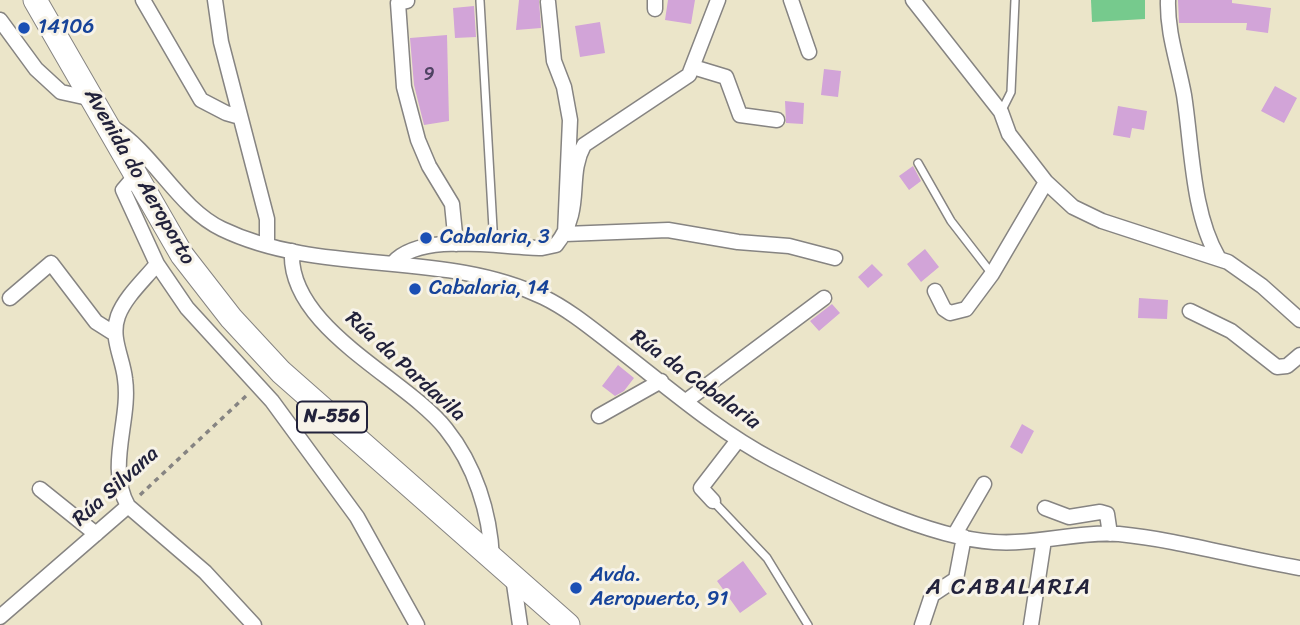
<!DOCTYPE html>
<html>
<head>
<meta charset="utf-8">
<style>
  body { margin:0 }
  canvas { display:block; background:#ebe5c9 }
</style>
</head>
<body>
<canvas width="1300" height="625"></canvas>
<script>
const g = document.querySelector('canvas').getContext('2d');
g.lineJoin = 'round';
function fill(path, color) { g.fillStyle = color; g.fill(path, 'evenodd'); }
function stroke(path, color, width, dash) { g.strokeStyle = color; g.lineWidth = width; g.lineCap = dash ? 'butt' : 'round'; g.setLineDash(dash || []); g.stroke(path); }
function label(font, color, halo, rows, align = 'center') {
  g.font = font + ' Sriracha,sans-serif'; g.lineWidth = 6; g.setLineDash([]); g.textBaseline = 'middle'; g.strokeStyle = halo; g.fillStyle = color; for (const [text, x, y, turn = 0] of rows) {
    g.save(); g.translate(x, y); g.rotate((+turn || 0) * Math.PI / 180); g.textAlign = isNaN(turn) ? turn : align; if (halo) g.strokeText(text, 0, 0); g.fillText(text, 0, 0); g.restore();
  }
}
const green = new Path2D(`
  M1091,0H1145V19L1092,22Z`);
const building = new Path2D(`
  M519,0H539L541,28L516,30Z
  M668,0H695L691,24L665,20Z
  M1178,0H1232V3L1271,8L1268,33L1246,30L1247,23H1179Z
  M474,6L476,37L455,38L453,8Z
  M600,22L605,53L580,57L575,26Z
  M447,35L449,121L424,125L414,85L410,38Z
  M824,69L841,71L838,97L821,95Z
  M1275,86L1297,98L1284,123L1261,111Z
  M785,101L804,103L803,124L786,123Z
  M1118,106L1147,111L1144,130L1132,128L1130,138L1113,135Z
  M913,166L921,181L909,190L899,176Z
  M925,249L939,267L921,282L907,264Z
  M872,264L883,275L868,288L858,277Z
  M1139,298L1168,300L1167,319L1138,318Z
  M832,304L840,313L819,331L810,321Z
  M618,365L634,378L624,391L615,396L602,386Z
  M1022,424L1034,431L1022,454L1010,447Z
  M743,561L767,594L740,613L717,581Z`);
const path = new Path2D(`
  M140,495L247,395`);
const lane = new Path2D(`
  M480,1L494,246
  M1001,112L1011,92L1015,0
  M918,163L951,221L992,274
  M713,501L767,558L808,625`);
const street = new Path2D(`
  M143,0L201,100L226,113L240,117
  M215,0L221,42L267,219V244
  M655,0V9
  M791,0L809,52
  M913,0L1001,112L1009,134L1046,182L1073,207L1102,221L1228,262L1262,286L1300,320
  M1168,0C1167,33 1178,62 1184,95C1192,146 1192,213 1218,257
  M407,1L398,3L404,87L418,140L429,166L452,204L456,244
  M548,2L554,61L564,87L570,120L565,234L668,230L738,242L789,246L835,258
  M0,20L36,69L61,92L93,99
  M693,67L726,77L740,115L777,120
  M112,127C155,154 178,208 222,229C322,277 443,249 543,297C568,309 591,328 613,345C665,385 716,430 773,460C833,491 928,538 994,542C1036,545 1077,531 1119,534C1180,540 1239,558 1300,568
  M135,176L123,190L157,264L187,308L272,401L357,517L417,625
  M292,251C287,328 406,378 446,429C475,465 490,513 492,558
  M393,263C421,231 502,248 542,248L556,245C585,208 566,178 584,145L689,75L718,0
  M157,264C144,280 125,297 118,316C110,338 123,358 125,379C131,419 106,467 128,506L205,572L254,625
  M935,291L944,309L950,313L966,309L992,274L1046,182
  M10,298L51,263L96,322L115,334
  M1190,311L1231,331L1277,367L1287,366L1300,355
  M686,401L824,298
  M599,416L661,381
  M40,489L96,534
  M713,501L701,488L738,440
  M1045,508L1069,517L1100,512L1107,514L1110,534
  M955,534L984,484
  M513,577L520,625
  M0,617L128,506
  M922,625L932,595L956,579L964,537
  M1031,625L1044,540`);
const primary = new Path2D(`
  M35,0L182,255L231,318L281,372L568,625`);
const markers = [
  [24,28,7,"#1a4fb4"],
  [426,238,7,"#1a4fb4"],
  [415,289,7,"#1a4fb4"],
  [576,588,7,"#1a4fb4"]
];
const numberNames = [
  ["9",429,75]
];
const shields = [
  [332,417,70]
];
const shieldNames = [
  ["N-556",332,417]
];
const transitNames = [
  ["14106",38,28],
  ["Cabalaria, 3",440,238],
  ["Cabalaria, 14",429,289],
  ["Avda.",590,576],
  ["Aeropuerto, 91",590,600]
];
const streetNames = [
  ["Avenida do Aeroporto",139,177,60],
  ["Rúa da Pardavila",405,367,42],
  ["Rúa da Cabalaria",695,380,36],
  ["Rúa Silvana",116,487,-42]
];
const neighbourhoodNames = [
  ["A CABALARIA",1009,588]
];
fill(green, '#76ca8d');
fill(building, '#d2a4d8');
stroke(lane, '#868482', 10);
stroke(street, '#868482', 17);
stroke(primary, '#868482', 25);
stroke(path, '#868482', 3.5, [5, 5]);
stroke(lane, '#fff', 7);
stroke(street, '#fff', 14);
stroke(primary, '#fff', 23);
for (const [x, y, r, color] of markers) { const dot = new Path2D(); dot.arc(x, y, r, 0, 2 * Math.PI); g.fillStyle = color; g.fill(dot); stroke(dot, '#f7f3e8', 2.5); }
label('18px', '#4e4262', null, numberNames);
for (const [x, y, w] of shields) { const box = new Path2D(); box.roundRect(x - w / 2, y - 15.5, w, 31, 5); g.fillStyle = '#f7f3e8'; g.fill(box); stroke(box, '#22223b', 2); }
label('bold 19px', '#22223b', null, shieldNames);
label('21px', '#164399', '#f7f3e8', transitNames, 'left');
label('21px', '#22223b', '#f7f3e8', streetNames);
g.letterSpacing = '2px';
label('23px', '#22223b', '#f7f3e8', neighbourhoodNames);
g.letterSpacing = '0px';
</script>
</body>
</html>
